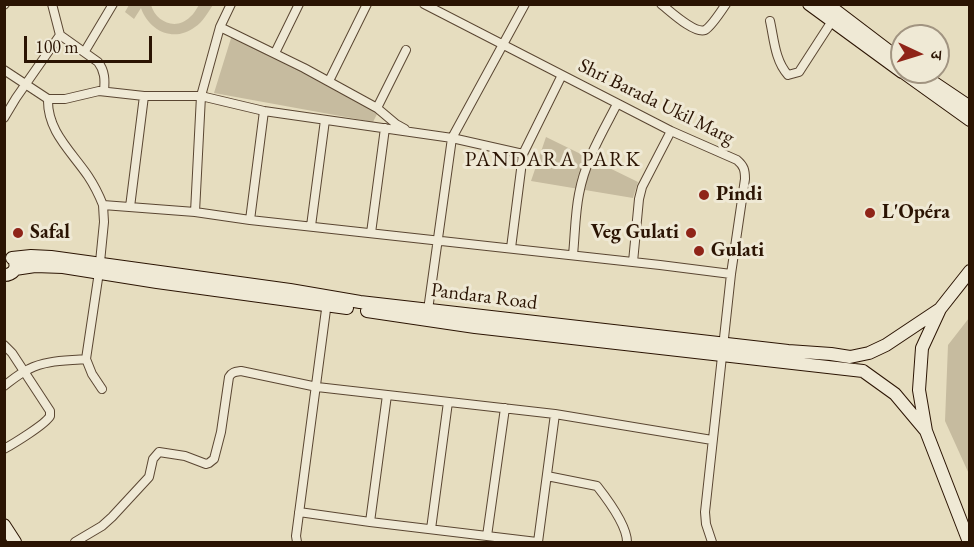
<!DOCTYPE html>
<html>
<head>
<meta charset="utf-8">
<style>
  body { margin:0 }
  #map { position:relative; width:974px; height:547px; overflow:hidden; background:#e6ddbf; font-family:"EB Garamond","Noto Serif Devanagari",serif }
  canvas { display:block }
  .frame { position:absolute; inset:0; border:6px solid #2b1403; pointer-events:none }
  .north { position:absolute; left:890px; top:24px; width:60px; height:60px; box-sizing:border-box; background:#efe9d5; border:2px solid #a19481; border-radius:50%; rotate:94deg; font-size:16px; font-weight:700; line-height:24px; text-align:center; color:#2b1403 }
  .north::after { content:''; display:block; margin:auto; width:21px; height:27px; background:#8f2418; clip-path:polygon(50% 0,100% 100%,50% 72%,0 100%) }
  .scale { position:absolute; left:24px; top:36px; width:128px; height:27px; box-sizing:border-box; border:3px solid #2b1403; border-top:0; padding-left:8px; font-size:18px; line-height:21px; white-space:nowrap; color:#2b1403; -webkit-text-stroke:4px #efe9d5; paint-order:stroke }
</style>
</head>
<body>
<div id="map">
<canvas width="974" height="547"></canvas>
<div class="frame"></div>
<div class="north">उ</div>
<div class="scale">100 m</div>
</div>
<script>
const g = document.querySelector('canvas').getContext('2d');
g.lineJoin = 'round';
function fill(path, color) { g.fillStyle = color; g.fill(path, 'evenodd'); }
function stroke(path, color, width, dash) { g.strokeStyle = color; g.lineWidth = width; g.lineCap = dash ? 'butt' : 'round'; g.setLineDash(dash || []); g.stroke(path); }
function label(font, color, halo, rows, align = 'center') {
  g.font = font + ' "EB Garamond",serif'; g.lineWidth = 6; g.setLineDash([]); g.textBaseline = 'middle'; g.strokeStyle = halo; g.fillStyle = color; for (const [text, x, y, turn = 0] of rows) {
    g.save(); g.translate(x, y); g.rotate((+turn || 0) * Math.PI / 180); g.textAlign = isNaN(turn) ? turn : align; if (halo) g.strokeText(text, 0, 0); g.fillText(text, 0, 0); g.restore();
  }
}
const green = new Path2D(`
  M129,5H151C156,22 176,31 190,17C194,14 196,9 199,5H213C208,12 203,22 195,27C174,43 149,31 141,8L134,19L125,12Z
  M232,35L378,112L373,122L214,93Z
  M546,137L638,182L633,198L531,181Z
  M969,318V474L945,421L948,345Z`);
const minor = new Path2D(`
  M52,4L60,35
  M424,4L671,131L737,160C744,166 745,170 745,179L731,274L705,512L706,524L712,542
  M661,4C670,11 694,34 705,30C711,27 722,10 726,4
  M4,5L5,4
  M770,21C774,39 775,61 788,75L799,72L832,21
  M220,27L304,68L377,108L396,124L405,129
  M85,51L113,4
  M275,53L299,4
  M4,70L48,99H65L99,91L144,96H201L264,111L452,138L523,154
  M329,81L367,4
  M48,99C47,131 71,151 88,176C94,185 99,195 103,205
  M377,108L406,50
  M4,118L16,98L60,35L98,62C105,71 105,80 104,91
  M130,207L144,96
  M195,212L201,96L220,27L231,4
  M250,220L264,111
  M311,226L325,120
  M371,233L385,128
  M511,248L523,154L562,75
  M573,255C575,235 575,214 579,194C585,161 602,133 617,104
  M633,262L639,199L642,187L671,131
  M428,310L452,138L525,4
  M4,345L12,353L50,411C50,413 50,415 50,416C46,424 13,444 4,449
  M4,386C12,380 20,373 29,369C46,360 67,361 86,359
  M102,389L92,374L86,359L99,272L104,222L103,205L195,212L250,220L660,265L731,274
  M547,476L597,486C608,500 627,525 627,542
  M299,512L370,522L537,542
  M370,522L387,395
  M431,529L448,402
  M487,536L505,408
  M75,542L102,526L112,517L149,477L153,459L159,452L185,456L206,464L209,463L214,459L221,432L229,377C232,372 235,372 241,371L317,387L555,414L712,440
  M297,542L296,536L327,302
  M538,542L555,414`);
const secondary = new Path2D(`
  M809,4L902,72
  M827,4L902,61
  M903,72L970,120
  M918,72L970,107
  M12,258L31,256L51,257L290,290L360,302L788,351L831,354L850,357L869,353L886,345L940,309
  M15,269L35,266L63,267L157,282L347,308
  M4,275C13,275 17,269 15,262
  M367,311L475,327L863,371L895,394L926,431
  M4,525L15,542
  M969,542L926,431L919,390L922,348L940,309L970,271`);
const markers = [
  [704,195,6,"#8f2418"],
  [870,213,6,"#8f2418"],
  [18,233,6,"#8f2418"],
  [691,233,6,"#8f2418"],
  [699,251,6,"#8f2418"]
];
const streetNames = [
  ["Shri Barada Ukil Marg",656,102,26],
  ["Pandara Road",484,297,7]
];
const poiNames = [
  ["Pindi",716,195],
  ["L'Opéra",882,213],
  ["Safal",30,233],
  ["Veg Gulati",679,233,"right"],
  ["Gulati",711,251]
];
const neighbourhoodNames = [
  ["PANDARA PARK",553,160]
];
fill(green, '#c6bb9f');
stroke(minor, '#5a4632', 10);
stroke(secondary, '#2b1403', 14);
stroke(minor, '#efe9d5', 8);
stroke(secondary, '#efe9d5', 12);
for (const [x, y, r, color] of markers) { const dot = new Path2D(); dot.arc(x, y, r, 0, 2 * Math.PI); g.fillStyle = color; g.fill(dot); stroke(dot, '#efe9d5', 2); }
label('20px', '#2b1403', '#efe9d5', streetNames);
label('bold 20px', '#2b1403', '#efe9d5', poiNames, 'left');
g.letterSpacing = '1.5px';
label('21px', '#2b1403', '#efe9d5', neighbourhoodNames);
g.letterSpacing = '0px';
</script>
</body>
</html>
